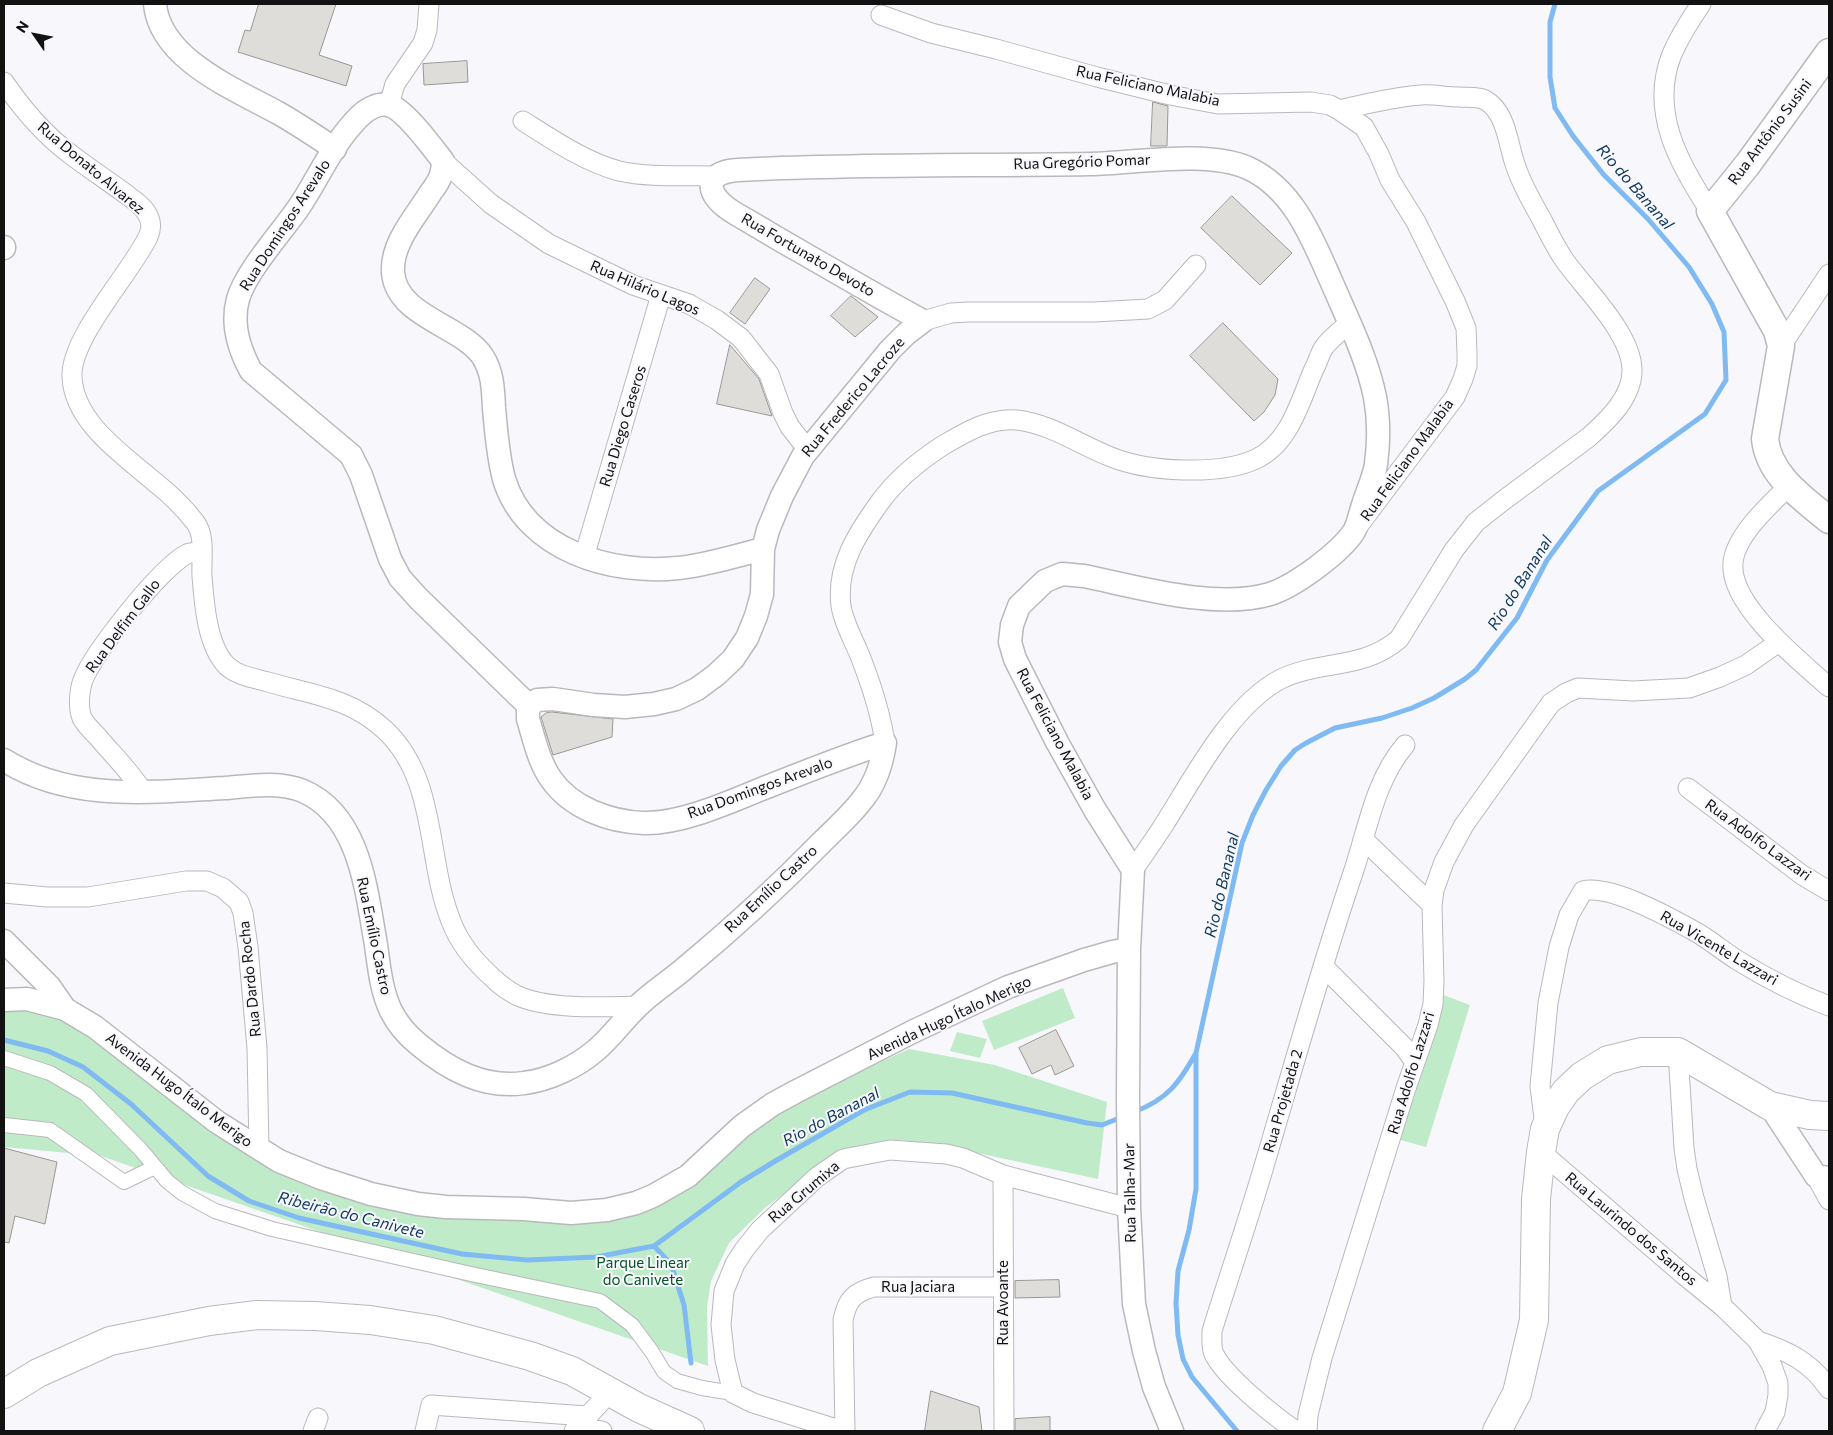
<!DOCTYPE html>
<html>
<head>
<meta charset="utf-8">
<style>
  body { margin:0 }
  #map { position:relative; width:1833px; height:1435px; overflow:hidden; background:#f8f8fc; font-family:Commissioner,sans-serif }
  canvas { display:block }
  .frame { position:absolute; inset:0; border:5px solid #121213; pointer-events:none }
  .north { position:absolute; left:10px; top:10px; width:50px; height:50px; -webkit-text-stroke:4px #f8f8fc; paint-order:stroke; rotate:303deg; font-size:14px; font-weight:700; line-height:20px; text-align:center; color:#121213 }
  .north::after { content:''; display:block; margin:auto; width:18px; height:22px; background:#121213; clip-path:polygon(50% 0,100% 100%,50% 72%,0 100%) }
</style>
</head>
<body>
<div id="map">
<canvas width="1833" height="1435"></canvas>
<div class="frame"></div>
<div class="north">N</div>
</div>
<script>
const g = document.querySelector('canvas').getContext('2d');
g.lineJoin = 'round';
function fill(path, color) { g.fillStyle = color; g.fill(path, 'evenodd'); }
function stroke(path, color, width, dash) { g.strokeStyle = color; g.lineWidth = width; g.lineCap = dash ? 'butt' : 'round'; g.setLineDash(dash || []); g.stroke(path); }
function label(font, color, halo, rows, align = 'center') {
  g.font = font + ' Commissioner,sans-serif'; g.lineWidth = 4; g.setLineDash([]); g.textBaseline = 'middle'; g.strokeStyle = halo; g.fillStyle = color; for (const [text, x, y, turn = 0] of rows) {
    g.save(); g.translate(x, y); g.rotate((+turn || 0) * Math.PI / 180); g.textAlign = isNaN(turn) ? turn : align; if (halo) g.strokeText(text, 0, 0); g.fillText(text, 0, 0); g.restore();
  }
}
const green = new Path2D(`
  M1063,988L1075,1018L994,1050L982,1021Z
  M1441,994L1470,1005L1426,1147L1393,1138Z
  M4,1009L35,1011L66,1017L272,1163L491,1210L653,1201L753,1130L822,1089L909,1049L995,1065L1107,1102L1098,1179L945,1146L899,1140L845,1160L800,1182L766,1207L729,1243L711,1281L707,1307L708,1366L101,1156L4,1147Z
  M957,1032L987,1039L980,1058L950,1051Z`);
const stream = new Path2D(`
  M4,1040L48,1051L83,1067L131,1104L208,1176L249,1201L299,1218L462,1254L527,1260L596,1257L654,1246L741,1182L777,1160L864,1110L910,1092L952,1093L1087,1123L1102,1125L1122,1117
  M1196,1054V1189L1189,1230L1178,1271L1176,1303L1178,1335L1183,1359L1192,1377L1237,1431
  M1134,1112C1168,1099 1179,1083 1196,1053L1242,843L1253,815L1266,790L1281,766L1295,750L1306,743L1335,728L1382,718L1412,708L1434,698L1465,679L1476,670L1517,618L1547,560L1598,491L1705,414L1726,380L1724,332L1712,304L1689,267L1648,219L1604,175L1573,136L1555,108L1550,77V22L1555,4
  M654,1246L671,1264L684,1305L691,1363`);
const building = new Path2D(`
  M259,4H336L319,55L352,66L346,86L238,52L245,30L250,31Z
  M467,61L468,82L424,85L423,64Z
  M1153,102L1168,106L1167,146H1151Z
  M1232,196L1292,253L1260,285L1201,228Z
  M755,278L770,289L745,324L730,313Z
  M851,296L878,317L855,337L831,316Z
  M1223,323L1278,379L1275,395L1264,412L1254,421L1190,356Z
  M730,345L759,379L772,416L717,404Z
  M552,712L613,719L612,737L553,755L541,717L546,713Z
  M1056,1030L1074,1066L1055,1075L1051,1065L1032,1074L1019,1048Z
  M4,1148L57,1162L45,1224L15,1216L9,1243L4,1242Z
  M1059,1280L1060,1297L1015,1298V1281Z
  M931,1391L979,1407L982,1431H925Z
  M1050,1417V1431H1015V1419Z`);
const pedestrian = new Path2D(`
  M4,1058L50,1073L86,1094L141,1150L167,1181L182,1193L215,1211L272,1229L471,1274L600,1301L632,1325L652,1352L664,1372L677,1381L702,1388L733,1393
  M4,1125L50,1130L124,1182L155,1167`);
const minor = new Path2D(`
  M1701,4C1690,20 1680,36 1672,54C1649,111 1679,164 1710,211
  M881,15L931,33L996,49L1097,77L1170,95L1218,104L1311,102L1330,105L1339,110L1364,127L1379,154L1390,180L1416,222L1455,301L1466,328L1467,353V366L1463,379L1455,397L1359,525
  M4,82C21,107 40,130 65,150C84,165 104,178 123,192C131,198 141,204 146,212C152,221 152,228 148,237C130,274 70,338 72,377C74,423 125,456 156,483C170,494 184,508 195,522C206,536 201,560 202,576C204,603 207,646 227,666C238,676 254,678 268,682C312,695 349,697 385,730C438,780 426,859 451,921C459,943 477,964 494,979C500,985 509,991 516,995C547,1010 604,1007 638,1006
  M389,105L395,84L423,43L427,30L429,4
  M523,121C553,140 585,162 619,171C650,178 685,175 716,176
  M443,161L491,204L549,244L633,285L689,304L717,320L741,338L769,374L783,413L790,427L808,450
  M923,321L951,313L968,312H1094L1148,309L1165,300L1196,265
  M1781,346L1829,274
  M1789,486C1770,504 1735,536 1733,563C1729,605 1800,661 1829,687
  M584,557L661,295
  M885,743C881,715 872,687 862,661C856,644 844,625 841,606C836,566 857,534 880,502C896,480 919,461 942,446C964,433 990,417 1017,420C1051,424 1080,445 1111,457C1148,472 1219,476 1256,459C1290,443 1300,401 1314,369C1318,362 1320,352 1325,346C1331,338 1342,330 1349,323
  M1688,788L1802,875L1829,891
  M143,792C130,771 113,755 97,736C92,731 85,724 82,718C78,708 79,691 83,680C94,652 160,568 187,554C191,552 197,553 202,552
  M1364,840L1432,905
  M1133,870C1144,854 1155,839 1165,823C1194,777 1232,704 1281,679C1320,660 1363,670 1399,639L1454,550L1476,522L1504,500L1589,437C1608,420 1633,397 1632,369C1631,333 1585,289 1565,261C1556,248 1548,232 1541,218C1532,202 1522,185 1516,167C1508,146 1507,112 1485,100C1477,96 1467,98 1459,97C1446,97 1433,94 1421,95C1393,97 1366,104 1339,110
  M4,893L47,897H88L186,881H207L223,888L239,902L243,913L248,947L257,1048L259,1149
  M1323,966L1404,1047L1415,1062
  M1678,1052L1684,1148L1687,1169L1694,1198L1717,1276L1722,1306L1758,1341L1772,1366L1778,1383V1395L1775,1412L1765,1431
  M1545,1127L1540,1086L1548,1003L1559,947L1569,915L1583,891C1610,884 1671,918 1696,932C1710,940 1723,951 1737,960C1766,978 1797,994 1829,1006
  M1541,1152L1684,1275L1722,1306
  M1003,1175L1004,1431
  M1816,1176L1829,1200
  M1758,1341C1788,1351 1811,1362 1829,1389
  M577,1428L602,1431
  M313,1431L318,1418
  M425,1431L431,1405L587,1416
  M574,1431L609,1393
  M843,1431L753,1403L733,1393L725,1360L721,1325L724,1291L735,1264L744,1250L760,1230L817,1177L843,1159L890,1150L946,1154L963,1158L1003,1175L1129,1208
  M845,1431L843,1320C847,1300 854,1292 874,1287H1003
  M1296,1431C1274,1416 1225,1377 1214,1354C1211,1348 1212,1338 1212,1331C1229,1276 1248,1221 1264,1166C1293,1068 1320,970 1353,873C1368,829 1374,782 1405,745
  M1307,1431L1308,1415L1322,1358L1406,1088L1428,1025L1433,1004L1434,981L1432,905L1434,890L1444,862L1464,825L1551,703L1566,693L1578,688L1633,691L1689,688L1720,677L1746,665L1779,642`);
const tertiary = new Path2D(`
  M155,4C160,60 237,90 280,114C299,125 317,137 335,149
  M4,247V248
  M529,706L537,700L553,699L594,705L625,707L654,704L676,699L697,689L716,675L733,659L747,638L756,616L762,594L763,549L768,530L782,496L803,456L890,350L906,334L923,321C880,298 838,273 796,249C780,240 765,231 750,222C740,216 729,211 721,203C701,183 716,171 738,170C855,164 973,166 1091,164C1137,163 1207,150 1248,168C1294,189 1313,240 1332,283C1348,320 1367,358 1375,397C1379,419 1379,442 1376,464C1374,478 1367,491 1363,505C1360,513 1358,526 1353,533C1338,554 1295,586 1270,594C1216,610 1138,587 1084,576L1062,574L1045,581L1019,606L1012,625L1010,642L1015,659L1057,742L1095,810L1133,870L1129,949L1128,1097L1129,1208L1134,1304L1144,1351L1154,1387L1172,1431
  M529,706L418,598L400,578L390,559L361,475L351,455L251,371C239,349 231,324 238,299C246,271 282,232 299,207C319,177 334,141 360,116C367,109 378,103 388,105C404,108 432,147 443,161C443,165 442,171 441,175C439,181 435,187 431,192C417,215 391,243 393,272C396,317 462,325 483,357C493,373 493,390 494,408C496,431 498,457 504,479C526,551 612,575 678,568C707,565 735,556 763,549
  M4,760C71,802 149,792 225,788C250,786 279,781 303,791C359,815 366,888 375,939C379,963 380,988 391,1011C397,1023 407,1035 418,1044C448,1069 483,1089 524,1083C549,1080 576,1067 595,1051C611,1038 623,1020 638,1006C652,992 670,981 685,968C732,929 778,887 821,843C835,829 851,815 863,799C876,783 882,763 885,743C844,756 805,772 764,788C730,802 681,824 644,823C610,822 571,808 551,779C539,762 534,739 528,719V712L529,706
  M4,941L49,986L65,1009
  M4,1000L27,999L65,1009L95,1027L217,1122L279,1161L321,1178L371,1194L418,1204L446,1207L524,1209L571,1213L607,1210L636,1203L653,1196L688,1176L742,1126L773,1104L797,1091L912,1032L1008,987L1084,960L1112,952L1129,949
  M1770,1106L1816,1176L1829,1178`);
const secondary = new Path2D(`
  M1829,52L1748,164L1710,211L1777,331L1781,346L1765,439C1769,476 1803,498 1829,520`);
const primary = new Path2D(`
  M4,1394L38,1373L110,1341L209,1321L257,1315L315,1316L370,1320L434,1330L530,1356L572,1371L639,1408L690,1431
  M1497,1431L1517,1393L1534,1320L1536,1199L1541,1152L1545,1129L1555,1107L1566,1091L1582,1076L1608,1060L1641,1052H1678L1770,1106L1810,1115L1829,1116`);
const streetNames = [
  ["Rua Feliciano Malabia",1148,86,12],
  ["Rua Antônio Susini",1770,132,-53],
  ["Rua Gregório Pomar",1082,162,-2],
  ["Rua Donato Alvarez",91,168,40],
  ["Rua Domingos Arevalo",285,225,-57],
  ["Rua Fortunato Devoto",808,255,30],
  ["Rua Hilário Lagos",645,288,23],
  ["Rua Frederico Lacroze",853,397,-50],
  ["Rua Diego Caseros",623,426,-73],
  ["Rua Feliciano Malabia",1407,460,-54],
  ["Rua Delfim Gallo",123,626,-53],
  ["Rua Feliciano Malabia",1055,734,62],
  ["Rua Domingos Arevalo",760,788,-20],
  ["Rua Adolfo Lazzari",1758,840,36],
  ["Rua Emílio Castro",771,889,-43],
  ["Rua Emílio Castro",374,936,78],
  ["Rua Vicente Lazzari",1719,948,30],
  ["Rua Dardo Rocha",250,979,-96],
  ["Avenida Hugo Ítalo Merigo",949,1018,-25],
  ["Rua Adolfo Lazzari",1411,1073,-73],
  ["Avenida Hugo Ítalo Merigo",179,1090,37],
  ["Rua Projetada 2",1283,1101,-74],
  ["Rua Grumixa",804,1192,-40],
  ["Rua Talha-Mar",1130,1193,-91],
  ["Rua Laurindo dos Santos",1631,1229,40],
  ["Rua Jaciara",918,1287],
  ["Rua Avoante",1003,1303,-90]
];
const parkNames = [
  ["Parque Linear",643,1263],
  ["do Canivete",643,1280]
];
const waterNames = [
  ["Rio do Bananal",1635,187,49],
  ["Rio do Bananal",1520,583,-58],
  ["Rio do Bananal",1222,885,-77],
  ["Rio do Bananal",831,1117,-28],
  ["Ribeirão do Canivete",351,1215,14]
];
fill(green, '#bfebc8');
stroke(stream, '#7fbaf3', 5);
fill(building, '#dfddda');
stroke(building, '#999794', 1);
stroke(pedestrian, '#b9b8bc', 16);
stroke(minor, '#b9b8bc', 21);
stroke(tertiary, '#b9b8bc', 25);
stroke(secondary, '#b9b8bc', 29);
stroke(primary, '#b9b8bc', 30);
stroke(pedestrian, '#fff', 14);
stroke(minor, '#fff', 19);
stroke(tertiary, '#fff', 22);
stroke(secondary, '#fff', 26);
stroke(primary, '#fff', 28);
label('15px', '#121213', '#f8f8fc', streetNames);
label('15px', '#005425', '#f8f8fc', parkNames);
label('italic 16px', '#0e395e', '#f8f8fc', waterNames);
</script>
</body>
</html>
